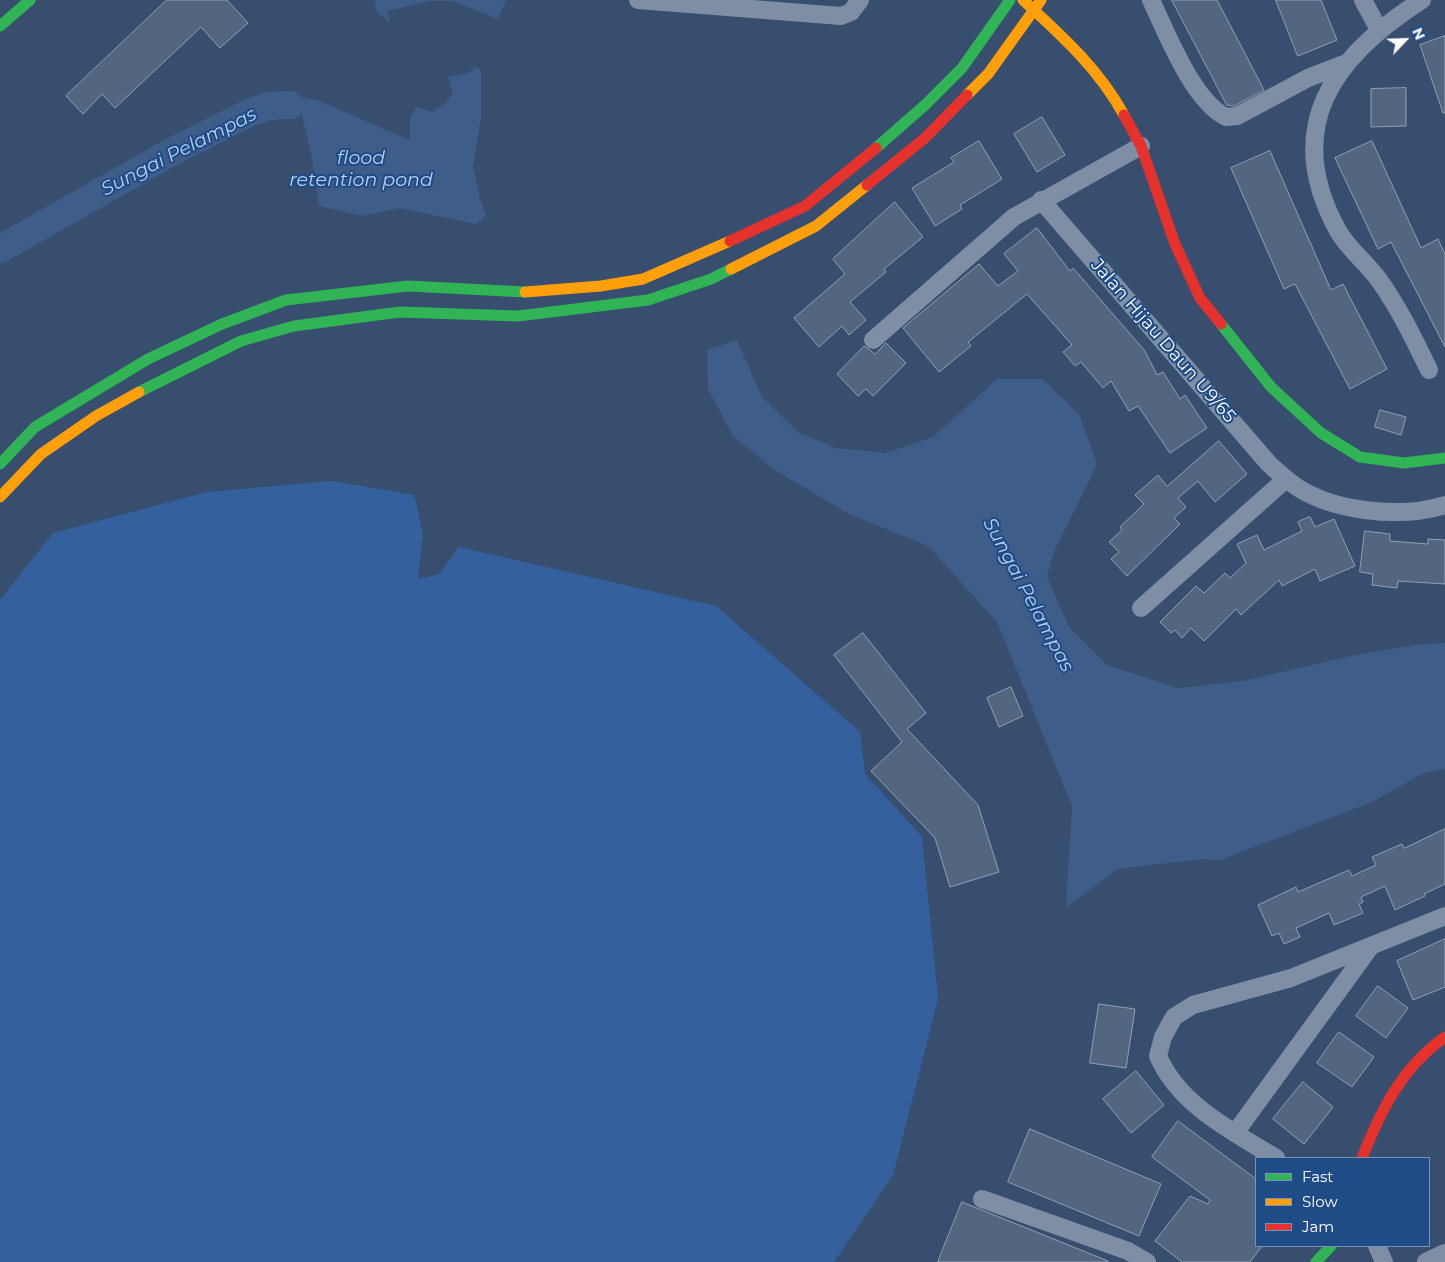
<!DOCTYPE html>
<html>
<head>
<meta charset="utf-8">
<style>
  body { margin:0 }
  #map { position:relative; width:1445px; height:1262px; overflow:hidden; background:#374e6f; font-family:Montserrat,sans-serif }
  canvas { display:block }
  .legend { position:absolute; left:1255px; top:1157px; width:175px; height:90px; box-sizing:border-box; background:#1f4b87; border:1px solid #7993b7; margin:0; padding:6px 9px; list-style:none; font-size:15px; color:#fff }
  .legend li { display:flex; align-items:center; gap:10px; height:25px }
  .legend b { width:25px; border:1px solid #7993b7 }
  .north { position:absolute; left:1380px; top:15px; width:50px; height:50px; -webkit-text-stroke:4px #1f4b87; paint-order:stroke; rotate:66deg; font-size:14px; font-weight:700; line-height:20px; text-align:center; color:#fff }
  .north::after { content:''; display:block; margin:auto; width:18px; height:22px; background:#fff; clip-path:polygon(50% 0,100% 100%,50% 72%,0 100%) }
</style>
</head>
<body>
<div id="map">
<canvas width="1445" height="1262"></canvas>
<ul class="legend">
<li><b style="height:6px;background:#30b455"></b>Fast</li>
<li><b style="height:6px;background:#ff9f0a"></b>Slow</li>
<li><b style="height:6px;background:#e5322d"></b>Jam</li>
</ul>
<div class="north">N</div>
</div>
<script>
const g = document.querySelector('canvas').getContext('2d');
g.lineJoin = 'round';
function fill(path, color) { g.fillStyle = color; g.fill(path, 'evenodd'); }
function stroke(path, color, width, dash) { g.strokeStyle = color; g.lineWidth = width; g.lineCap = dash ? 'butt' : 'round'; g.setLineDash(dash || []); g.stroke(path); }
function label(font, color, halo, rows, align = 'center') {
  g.font = font + ' Montserrat,sans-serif'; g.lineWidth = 4; g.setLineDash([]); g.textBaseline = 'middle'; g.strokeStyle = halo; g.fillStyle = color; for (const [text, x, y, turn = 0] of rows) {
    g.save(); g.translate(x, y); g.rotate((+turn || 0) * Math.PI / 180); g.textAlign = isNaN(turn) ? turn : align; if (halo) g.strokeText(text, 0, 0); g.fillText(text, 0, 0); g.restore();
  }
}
const green = new Path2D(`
  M332,481L414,495L423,533L418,579L439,574L459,547L716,606L860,732L865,774L922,837L938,999L893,1175L834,1262H0V600L53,533L207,492Z`);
const water = new Path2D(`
  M375,0H505L506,1L498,19L453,1H430L388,11L390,23L376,11Z
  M477,67L481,70V119L473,166L480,199L486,216L476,224L399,208L362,216L319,206L312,158L301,110L283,111L255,116L249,106L291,96L317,100L410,140V117L417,107L432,112L445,103L453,93L448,77L467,73Z
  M737,340L762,397L798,432L836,448L886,453L933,437L997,379H1042L1079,414L1097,464L1053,554L1047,577L1069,627L1107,665L1178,688L1243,681L1351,656L1413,645L1445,643V769L1424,773L1372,802L1220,860L1202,859L1118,869L1066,907L1072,806L997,622L928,546L849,514L773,469L733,436L708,389L707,350Z`);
const river = new Path2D(`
  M0,249L173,151L251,112L269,106L290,105`);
const building = new Path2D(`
  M167,0H227L248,23L220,48L201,27L115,108L102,94L83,114L66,96Z
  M1172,0H1217L1264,90L1234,106L1227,105Z
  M1276,0H1321L1337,40L1298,56Z
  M1445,36V113H1443L1420,45Z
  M1406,88V126L1371,127V89Z
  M1042,117L1065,155L1037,172L1014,134Z
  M979,141L1002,179L960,205L962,209L935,226L912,188L954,162L951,158Z
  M1372,141L1421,248L1438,239L1445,254V347L1391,242L1378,249L1335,158Z
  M1270,151L1331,290L1343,284L1387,369L1350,389L1295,284L1284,289L1231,168Z
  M895,202L923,237L884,269L886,272L850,302L866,320L849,335L842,326L819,347L794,318L845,274L833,259Z
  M1037,228L1070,271L1073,268L1145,351L1157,375L1163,372L1180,399L1185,395L1207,428L1170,453L1138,406L1129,411L1111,381L1103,388L1081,362L1075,366L1063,352L1072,345L1027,294L968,342L971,346L939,372L903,328L979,264L998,286L1018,271L1004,254Z
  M886,343L906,363L873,396L866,389L858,396L837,374L864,346L875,354Z
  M1380,410L1406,417L1401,435L1375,427Z
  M1219,441L1247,474L1215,502L1198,481L1178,498L1186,507L1174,518L1180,524L1127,576L1111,559L1119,552L1109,542L1122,530L1120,527L1144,504L1135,495L1158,475L1167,486Z
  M1310,517L1315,527L1334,519L1355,566L1320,581L1315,569L1282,586L1279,580L1241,615L1236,609L1204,641L1191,628L1182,638L1175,630L1171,633L1160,622L1196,586L1204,593L1225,573L1230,578L1246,563L1237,544L1257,535L1264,550L1302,531L1298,522Z
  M1365,531L1390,534V541L1428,544V539L1445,540V584L1398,581L1397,588L1372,585L1373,574L1360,572Z
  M863,633L926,713L907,729L978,805L999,872L950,887L935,838L871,771L902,742L834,655Z
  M1011,687L1023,716L999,727L987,698Z
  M1445,829V884L1424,894L1425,896L1395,910L1385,886L1361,897L1363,902L1359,904L1363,913L1334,925L1329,913L1296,928L1300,937L1284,944L1279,933L1272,936L1258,905L1296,887L1298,892L1349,870L1352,876L1376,865L1372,857L1402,844L1404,848Z
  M1445,939V987L1413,1000L1397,961Z
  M1378,986L1408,1008L1386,1038L1356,1016Z
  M1099,1004L1135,1009L1126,1068L1090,1063Z
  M1339,1032L1374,1057L1352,1087L1317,1063Z
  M1136,1071L1164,1105L1131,1133L1103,1099Z
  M1303,1082L1333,1107L1304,1144L1273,1119Z
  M1178,1121L1256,1179V1246H1262L1250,1262H1182L1155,1241L1190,1196L1208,1204L1210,1200L1152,1157Z
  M1030,1129L1161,1184L1139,1236L1008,1182Z
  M962,1202L1108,1261V1262H938Z`);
const street = new Path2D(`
  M638,0L841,16L851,12L860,0
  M1151,0C1166,32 1193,101 1226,117L1237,116L1308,78L1344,64
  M1363,0L1379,30
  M1422,0C1333,57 1281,127 1338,231C1349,250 1367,263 1379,280C1399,308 1414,339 1429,370
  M1041,200L1269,464C1276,470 1283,477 1290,482C1328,512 1400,519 1445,505
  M873,340L1014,217L1141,146
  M1141,608L1286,479
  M1235,1133L1371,946
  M1276,1158C1233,1132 1179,1105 1158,1056L1163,1037L1174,1017L1193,1005L1291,978L1445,916
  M982,1199L1128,1251L1147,1262
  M1377,1246L1384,1262
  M1426,1262L1445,1253`);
const fast = new Path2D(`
  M0,26L30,0
  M876,148L925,105L962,68L1010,0
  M1221,324L1271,387L1321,433L1360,457L1404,463L1445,458
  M139,392L241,341L294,326L400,312L518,316L648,300L711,279L731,269
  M0,464L35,427L148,359L222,324L286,300L408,286L525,292
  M1316,1262L1331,1246`);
const slow = new Path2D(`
  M1023,0C1062,36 1098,68 1124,115
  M967,95L988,74L1041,0
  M731,269L816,226L867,185
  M525,292L601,286L643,279L730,241
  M0,497L41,454L96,416L139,392`);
const jam = new Path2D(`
  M1124,115L1141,146L1175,244L1200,298L1221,324
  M867,185L925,138L967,95
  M730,241L805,206L876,148
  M1362,1158C1381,1110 1402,1067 1445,1037`);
const streetNames = [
  ["Jalan Hijau Daun U9/65",1163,341,49]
];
const waterNames = [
  ["Sungai Pelampas",179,152,-27],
  ["flood",361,158],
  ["retention pond",361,180],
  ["Sungai Pelampas",1028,595,62]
];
fill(green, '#34619d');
fill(water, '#3e5d88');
stroke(river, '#3e5d88', 28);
fill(building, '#536680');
stroke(building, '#929fb3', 1);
stroke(street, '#7e8ea5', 18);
stroke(fast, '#30b455', 11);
stroke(slow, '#ff9f0a', 11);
stroke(jam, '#e5322d', 11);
label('18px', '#fff', '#1f4b87', streetNames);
label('italic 19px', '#b5d0f2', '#1f4b87', waterNames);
</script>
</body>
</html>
